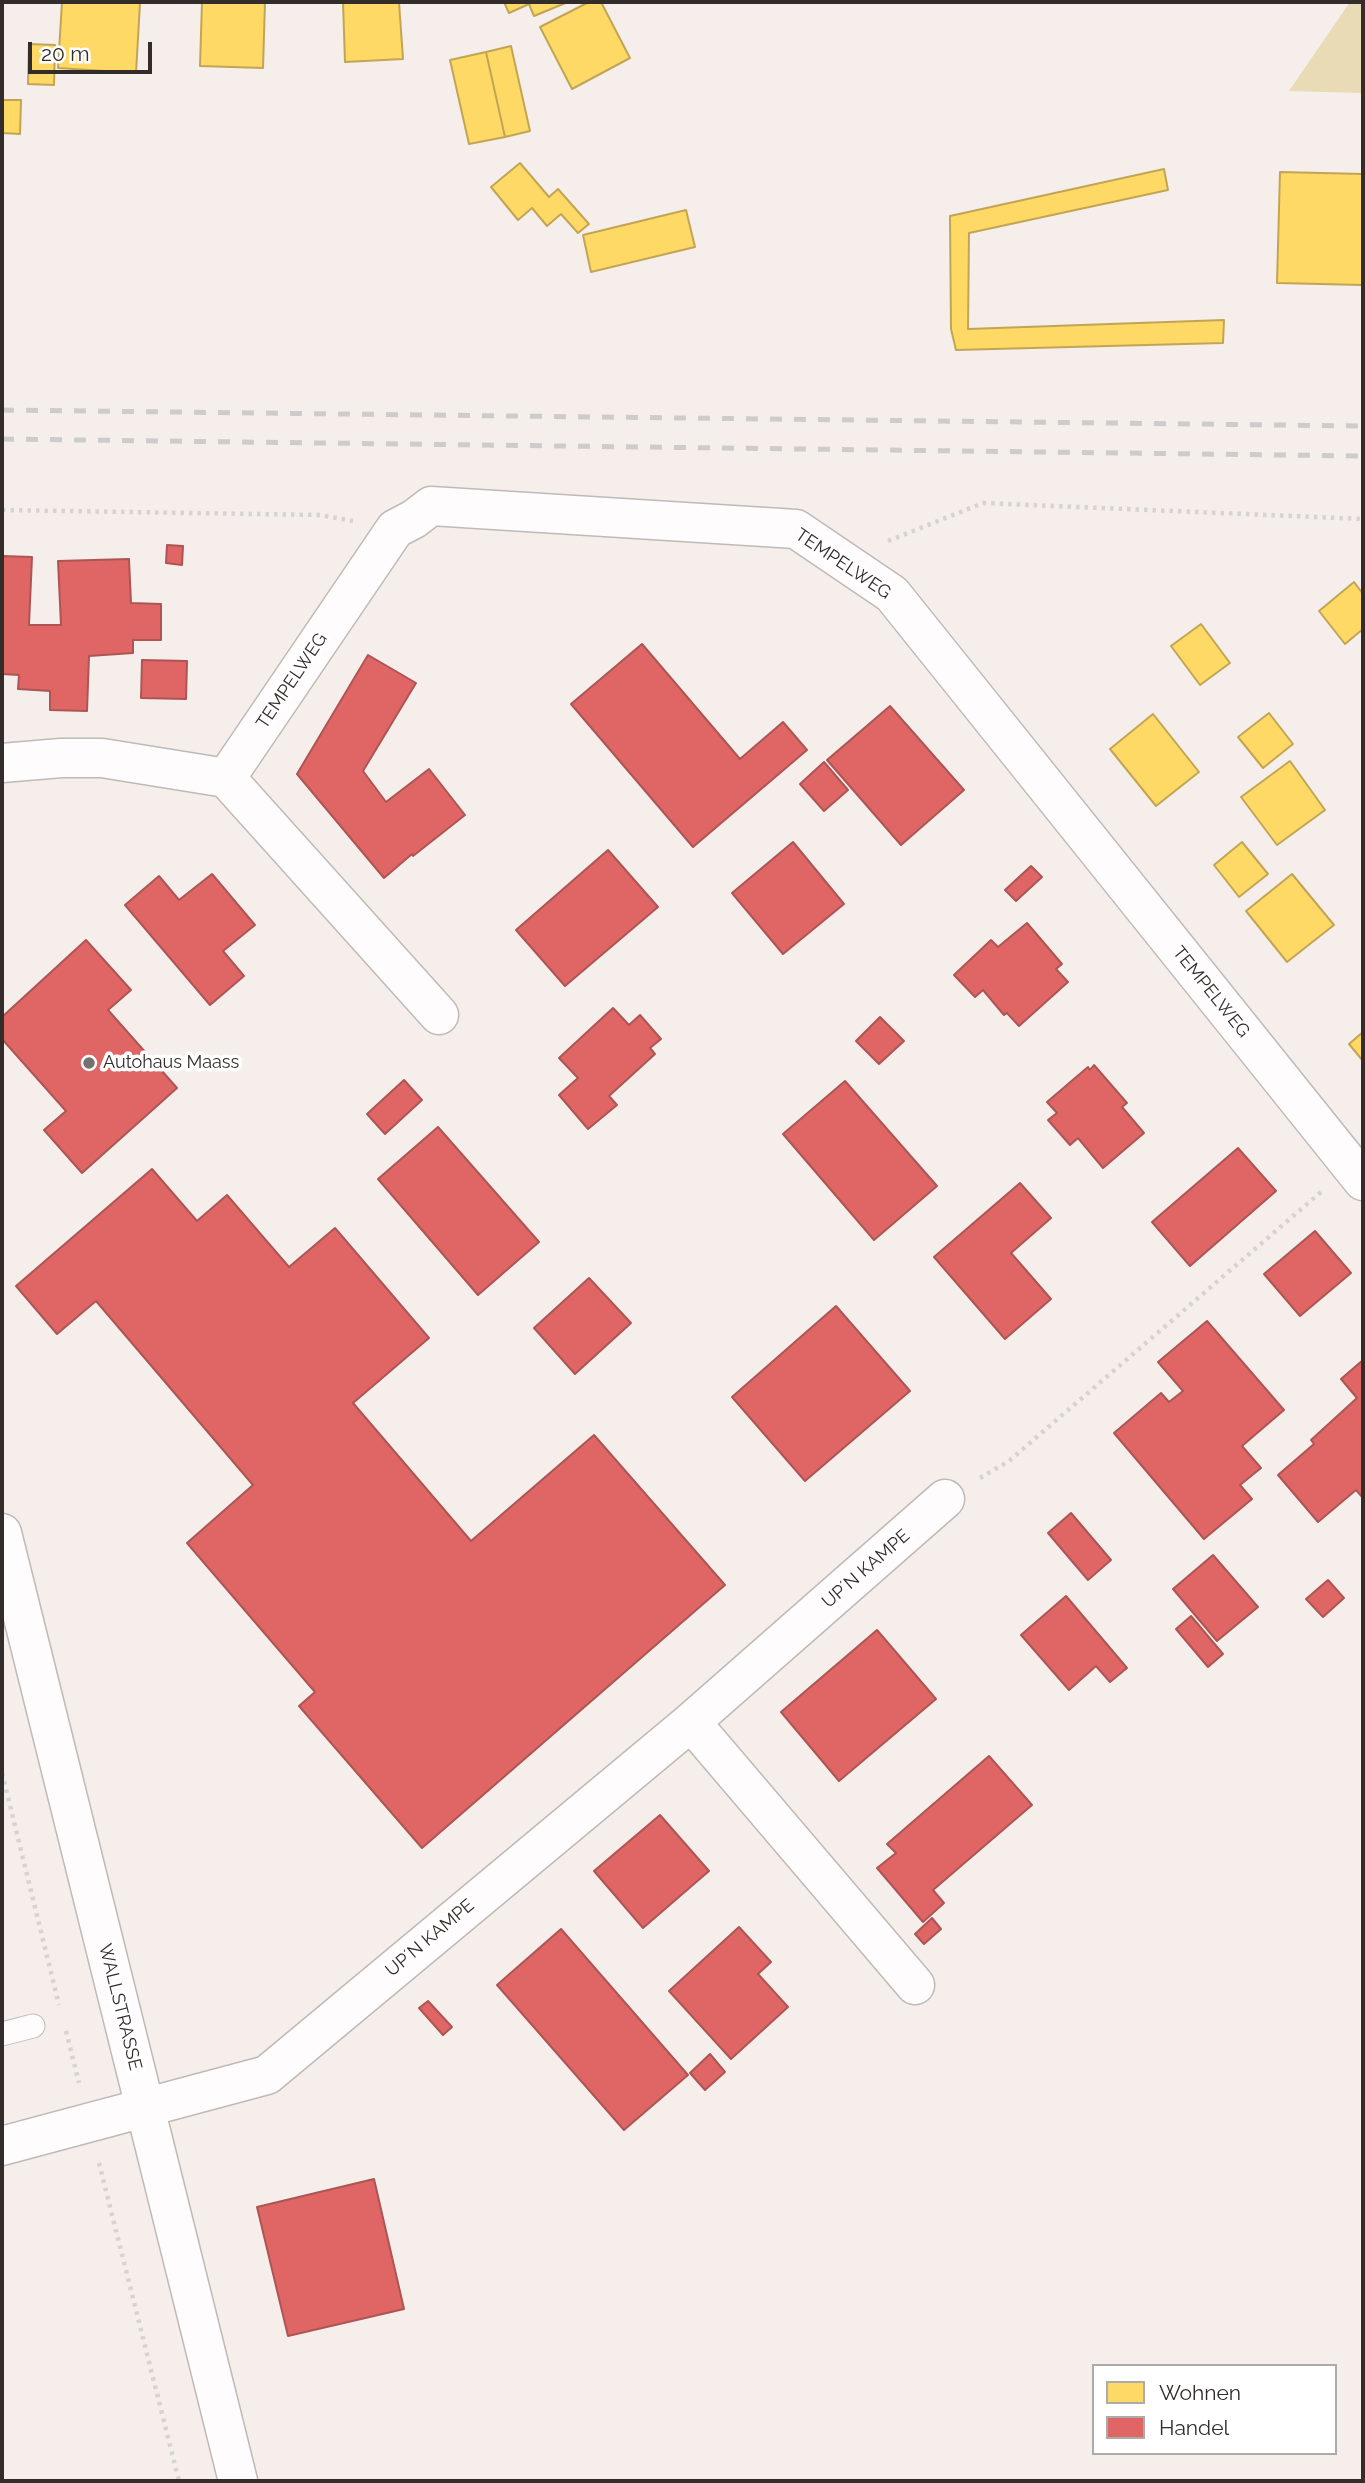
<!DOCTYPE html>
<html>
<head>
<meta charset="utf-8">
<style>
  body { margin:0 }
  #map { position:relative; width:1365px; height:2483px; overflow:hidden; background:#f5eeea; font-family:Raleway,sans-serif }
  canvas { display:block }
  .frame { position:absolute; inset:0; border:4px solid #322d2b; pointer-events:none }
  .legend { position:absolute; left:1092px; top:2364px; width:245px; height:91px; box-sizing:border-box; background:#fff; border:2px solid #adabaa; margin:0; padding:9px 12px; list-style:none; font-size:21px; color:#322d2b }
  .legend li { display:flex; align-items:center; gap:14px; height:35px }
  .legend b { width:35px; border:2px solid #adabaa }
  .scale { position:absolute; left:28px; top:42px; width:124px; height:32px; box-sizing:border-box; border:4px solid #322d2b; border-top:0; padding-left:9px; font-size:21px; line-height:24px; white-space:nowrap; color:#322d2b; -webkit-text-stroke:5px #fff; paint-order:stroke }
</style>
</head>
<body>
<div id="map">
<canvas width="1365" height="2483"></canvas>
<div class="frame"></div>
<ul class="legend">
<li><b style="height:19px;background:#ffd966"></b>Wohnen</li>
<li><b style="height:19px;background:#e06666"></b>Handel</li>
</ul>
<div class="scale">20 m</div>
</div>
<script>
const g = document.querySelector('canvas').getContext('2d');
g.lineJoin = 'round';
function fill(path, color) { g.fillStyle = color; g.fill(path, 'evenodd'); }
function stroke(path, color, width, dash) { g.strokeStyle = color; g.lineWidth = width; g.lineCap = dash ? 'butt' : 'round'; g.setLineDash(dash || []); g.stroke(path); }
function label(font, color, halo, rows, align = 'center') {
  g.font = font + ' Raleway,sans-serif'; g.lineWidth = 7; g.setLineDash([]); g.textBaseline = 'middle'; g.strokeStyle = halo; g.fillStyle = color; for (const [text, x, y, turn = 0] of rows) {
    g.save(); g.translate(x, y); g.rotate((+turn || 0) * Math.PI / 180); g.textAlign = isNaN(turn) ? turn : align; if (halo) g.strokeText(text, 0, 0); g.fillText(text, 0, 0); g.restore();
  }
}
const green = new Path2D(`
  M1350,2H1363V93L1289,91Z`);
const homes = new Path2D(`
  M62,2L140,3L136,73L58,68Z
  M202,2H265L263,68L200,66Z
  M343,2H399L403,59L345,62Z
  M504,2H568L534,16L529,4L509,13Z
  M589,2H601L630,58L572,89L540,27Z
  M29,44L55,45L54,85L28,84Z
  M511,46L530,131L505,137L486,52Z
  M486,52L505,137L469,144L450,60Z
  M2,100H21L20,134L2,133Z
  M520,163L549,197L558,189L589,224L578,233L561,214L547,226L532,208L518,220L491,187Z
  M1164,169L1168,190L969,233L968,329L1224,320L1223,343L956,350L951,329L950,216Z
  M1280,172L1363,174V285L1277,283Z
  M686,210L695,247L591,272L583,235Z
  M1354,582L1363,594V629L1345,644L1319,611Z
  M1201,624L1230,663L1200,685L1171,646Z
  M1269,713L1293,744L1263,768L1238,737Z
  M1153,714L1199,772L1156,806L1110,749Z
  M1290,761L1325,810L1277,845L1241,797Z
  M1242,842L1268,874L1239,897L1214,865Z
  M1292,874L1334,925L1287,962L1246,911Z
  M1363,1032V1061L1349,1044Z`);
const shops = new Path2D(`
  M167,545L183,546L182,565L166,563Z
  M2,556L32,557L29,625H61L58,561L129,559L131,603L161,604V640H133V653L89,656L87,711L50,710V691L18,689L19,675L2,674Z
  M642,644L740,759L783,722L807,750L693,847L571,704Z
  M368,655L416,683L363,771L386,802L429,769L465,815L413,856L412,854L384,878L297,774Z
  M142,660L187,661L186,699L141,698Z
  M890,706L964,790L901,845L827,760Z
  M824,762L848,790L824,811L800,784Z
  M793,842L844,904L783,954L732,893Z
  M608,850L658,907L565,986L516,930Z
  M1031,866L1042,877L1016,901L1005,890Z
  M212,874L255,925L223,951L244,976L210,1005L125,905L159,876L179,900Z
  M1027,923L1062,964L1056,969L1068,982L1019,1026L1007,1013L1004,1015L983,990L975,997L954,975L991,940L998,947Z
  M86,940L131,990L108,1010L177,1088L82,1173L44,1130L66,1111L2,1039V1017Z
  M613,1008L629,1025L640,1015L661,1039L650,1048L655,1054L609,1096L617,1105L588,1129L559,1095L578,1078L559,1058Z
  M880,1017L904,1041L879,1064L856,1041Z
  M1094,1065L1127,1103L1122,1107L1144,1133L1103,1168L1078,1138L1070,1145L1048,1120L1057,1113L1047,1102L1088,1067L1090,1070Z
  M404,1080L422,1100L385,1134L367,1114Z
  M845,1081L937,1186L874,1240L783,1134Z
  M438,1127L539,1242L478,1295L378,1179Z
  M1238,1148L1276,1191L1190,1266L1152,1222Z
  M152,1169L197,1221L227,1195L289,1267L335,1228L429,1338L353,1403L471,1541L594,1435L725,1585L422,1848L299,1706L315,1692L187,1543L253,1485L96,1301L57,1334L16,1286Z
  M1020,1183L1051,1218L1011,1253L1051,1299L1005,1339L934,1257Z
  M1315,1231L1351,1273L1300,1316L1264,1274Z
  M589,1278L631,1323L575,1374L534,1328Z
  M836,1306L910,1391L805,1481L732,1397Z
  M1207,1321L1284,1410L1242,1446L1261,1468L1240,1485L1252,1499L1204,1539L1114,1433L1161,1393L1169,1402L1183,1391L1158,1362Z
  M1363,1360V1498L1356,1490L1318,1522L1278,1475L1314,1444L1311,1440L1357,1398L1341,1379Z
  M1071,1513L1111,1560L1088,1580L1048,1533Z
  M1213,1555L1258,1607L1217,1641L1173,1589Z
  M1328,1580L1344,1598L1323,1617L1306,1599Z
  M1066,1596L1127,1668L1110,1682L1096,1666L1069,1690L1021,1635Z
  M1191,1616L1223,1654L1208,1667L1176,1629Z
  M877,1630L936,1699L839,1781L781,1712Z
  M989,1756L1032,1805L933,1890L944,1903L923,1922L877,1868L896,1853L887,1844Z
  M660,1815L709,1871L643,1928L594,1871Z
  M932,1918L941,1929L924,1944L915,1934Z
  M739,1927L771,1962L758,1974L788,2007L731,2059L669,1991Z
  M561,1929L688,2075L624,2130L497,1985Z
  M428,2001L452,2027L443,2035L419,2008Z
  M710,2054L725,2072L705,2090L690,2073Z
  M374,2179L404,2309L288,2336L257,2207Z`);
const path = new Path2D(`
  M2,510L320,515L353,521
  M888,541L983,503L1363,519
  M980,1478L1009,1461L1321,1192
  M2,1773L59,2005
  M66,2031L79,2083
  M99,2163L179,2481`);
const service = new Path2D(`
  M2,2034L33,2026`);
const minor = new Path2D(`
  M2,763L61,758H102L226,778L395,529L414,519L431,506L796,529L892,594L1363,1181
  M226,778L439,1015
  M691,1722L915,1985
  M2,2146L267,2075L691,1722L945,1499`);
const tertiary = new Path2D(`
  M2,1533L238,2481`);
const rail = new Path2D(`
  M2,410L1363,426
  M2,439L1363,456`);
const markers = [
  [89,1063,7,"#76716e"]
];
const streetNames = [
  ["TEMPELWEG",843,564,34],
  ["TEMPELWEG",292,681,-56],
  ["TEMPELWEG",1211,992,51],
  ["UP´N KAMPE",866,1569,-41],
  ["UP´N KAMPE",430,1938,-40],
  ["WALLSTRASSE",120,2007,76]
];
const poiNames = [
  ["Autohaus Maass",103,1063]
];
fill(green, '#e9dbb6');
fill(homes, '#ffd966');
stroke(homes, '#c2a554', 2);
fill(shops, '#e06666');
stroke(shops, '#ac5554', 2);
stroke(service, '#bfbab7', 25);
stroke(minor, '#bfbab7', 41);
stroke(tertiary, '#bfbab7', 41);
stroke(path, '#d6d4d3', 4.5, [3.5, 5]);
stroke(service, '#fefcfc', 23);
stroke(minor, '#fefcfc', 38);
stroke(tertiary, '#fefcfc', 38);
stroke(rail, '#cecccb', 5, [12, 12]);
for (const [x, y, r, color] of markers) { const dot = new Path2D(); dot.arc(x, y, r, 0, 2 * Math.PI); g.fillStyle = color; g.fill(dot); stroke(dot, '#fff', 2.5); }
label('18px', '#322d2b', '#fff', streetNames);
label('18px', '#322d2b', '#fff', poiNames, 'left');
</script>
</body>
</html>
